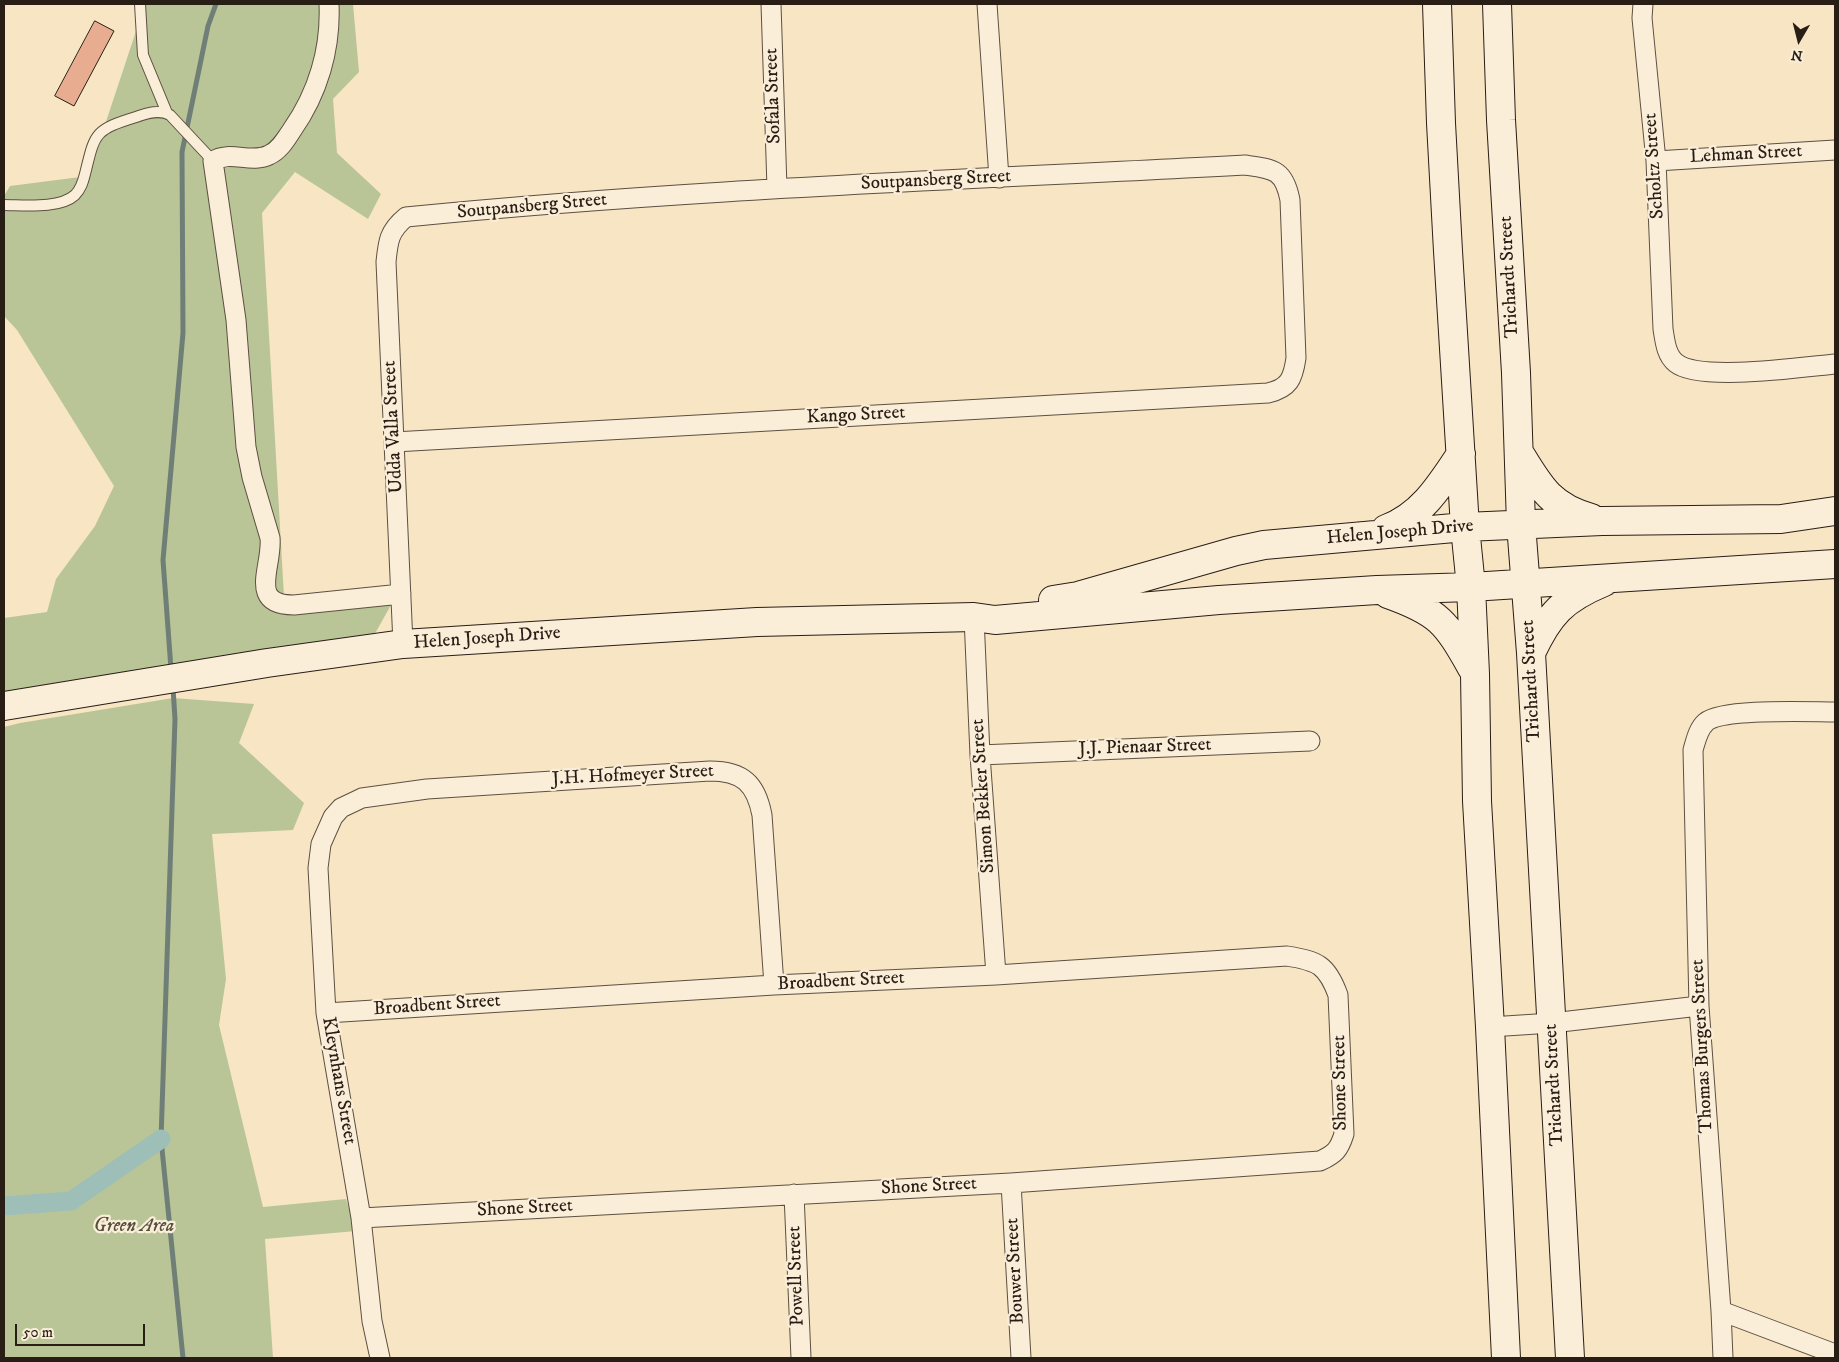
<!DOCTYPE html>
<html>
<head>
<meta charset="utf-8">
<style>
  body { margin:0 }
  #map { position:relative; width:1839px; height:1362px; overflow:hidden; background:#f7e5c4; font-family:"IM FELL DW Pica",serif }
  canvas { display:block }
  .frame { position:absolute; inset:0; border:5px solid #291e16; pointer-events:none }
  .north { position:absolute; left:1774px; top:15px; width:50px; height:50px; -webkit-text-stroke:4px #faeed9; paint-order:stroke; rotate:188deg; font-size:14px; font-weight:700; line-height:20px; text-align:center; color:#291e16 }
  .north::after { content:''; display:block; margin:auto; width:18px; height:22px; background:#291e16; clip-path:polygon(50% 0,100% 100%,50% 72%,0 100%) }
  .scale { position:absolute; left:15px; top:1324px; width:130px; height:22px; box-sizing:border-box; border:2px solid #291e16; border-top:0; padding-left:6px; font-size:15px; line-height:18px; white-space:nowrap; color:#291e16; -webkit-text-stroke:4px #faeed9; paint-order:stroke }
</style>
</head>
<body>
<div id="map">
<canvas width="1839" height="1362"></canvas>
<div class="frame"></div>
<div class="north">N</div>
<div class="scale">50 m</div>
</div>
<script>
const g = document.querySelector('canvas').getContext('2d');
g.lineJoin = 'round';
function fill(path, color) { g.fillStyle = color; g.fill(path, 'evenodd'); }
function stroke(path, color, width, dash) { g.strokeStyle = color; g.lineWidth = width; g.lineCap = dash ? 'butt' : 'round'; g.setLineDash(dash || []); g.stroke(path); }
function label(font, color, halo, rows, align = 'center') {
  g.font = font + ' "IM FELL DW Pica",serif'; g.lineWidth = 4.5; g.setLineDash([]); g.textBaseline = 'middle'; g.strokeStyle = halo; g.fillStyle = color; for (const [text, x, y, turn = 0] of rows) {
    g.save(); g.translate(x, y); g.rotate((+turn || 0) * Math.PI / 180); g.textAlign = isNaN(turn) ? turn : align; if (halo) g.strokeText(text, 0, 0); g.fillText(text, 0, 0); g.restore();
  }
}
const green = new Path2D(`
  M145,4H353L359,72L333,99L337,153L381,194L368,219L295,172L262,213L285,614L391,605L372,639L55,683L4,692V618L47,612L56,579L95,526L114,486L17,330L4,316V196L10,186L88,176Z
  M173,698L254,704L239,743L304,803L293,830L212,834L226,979L219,1025L263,1207L346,1199L356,1231L265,1239L273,1358H4V727L20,723Z`);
const stream = new Path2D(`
  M171,669L163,560L183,333L182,152L208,26L216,4
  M173,688L175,719L161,1139L183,1358`);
const canal = new Path2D(`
  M4,1206L71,1201L161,1139`);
const building = new Path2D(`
  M95,21L114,31L74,106L55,96Z`);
const lane = new Path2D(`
  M140,4L143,55L167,113
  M4,205C23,205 60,209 75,195C81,189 83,182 85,174C95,133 94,130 136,117C147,113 160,109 170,115L213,161`);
const street = new Path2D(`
  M329,4C331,49 318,93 292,130C286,139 280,150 269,155C251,164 230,150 213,161L236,320L246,447L252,477L270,538C273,566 247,605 294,605L401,594
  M771,4L777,188
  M987,4L999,178
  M1643,4L1642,18L1656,161L1663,329C1665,341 1666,355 1676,363C1699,382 1803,367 1835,364
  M1656,161L1835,150
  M394,442L1268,393C1289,388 1293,379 1296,358L1290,200C1284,169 1273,169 1245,165C965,180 685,189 406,217C389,231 388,241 386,262L403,644
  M974,617L980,755L996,975
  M980,755L1310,741
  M326,1013L774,985L996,975L1287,956C1318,961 1327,965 1338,995L1344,1134C1339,1150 1335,1154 1320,1161L1011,1183L361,1218
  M1490,1027L1552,1023L1699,1006
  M1011,1183L1021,1358
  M794,1194L801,1358
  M1721,1311L1835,1354
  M380,1358L372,1321L361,1218L326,1013L318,868L321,844L333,817L341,808L362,798L427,789L710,771C743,771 756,784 762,815L774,985
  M1723,1358L1721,1311L1699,1006L1693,750C1696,740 1698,729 1706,722C1723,708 1809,712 1835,712`);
const secondary = new Path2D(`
  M1437,4L1441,123L1448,251L1465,527L1471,587L1475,674L1477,801L1490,1027L1506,1358
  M1497,4L1501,120L1516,373L1521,524L1531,653L1570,1358
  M1520,454C1540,487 1551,507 1591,518
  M1386,529C1422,516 1441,484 1461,454
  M1388,594C1439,612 1446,622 1472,668
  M1053,600L1078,596L1236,551L1264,545L1465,527L1602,521L1781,519L1835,511
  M1531,653C1549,614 1563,599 1604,582
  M4,706L267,663L403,644L757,622L974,617L995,620L1219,600L1377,590L1471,587L1835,564`);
const streetNames = [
  ["Sofala Street",774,96,-92],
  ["Lehman Street",1746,155,-3],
  ["Scholtz Street",1655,166,-94],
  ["Soutpansberg Street",936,181,-3],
  ["Soutpansberg Street",532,207,-5],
  ["Trichardt Street",1510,277,-93],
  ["Kango Street",856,416,-3],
  ["Udda Valla Street",394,427,-93],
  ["Helen Joseph Drive",1400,533,-5],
  ["Helen Joseph Drive",487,639,-4],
  ["Trichardt Street",1532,681,-93],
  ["J.J. Pienaar Street",1145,748,-2],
  ["J.H. Hofmeyer Street",633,776,-3],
  ["Simon Bekker Street",984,796,-94],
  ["Broadbent Street",841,982,-3],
  ["Broadbent Street",437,1006,-4],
  ["Thomas Burgers Street",1703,1046,-93],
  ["Kleynhans Street",338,1081,80],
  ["Shone Street",1341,1083,-91],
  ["Trichardt Street",1555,1085,-93],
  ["Shone Street",929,1187,-3],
  ["Shone Street",525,1209,-3],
  ["Bouwer Street",1016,1271,-93],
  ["Powell Street",797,1276,-92]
];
const parkNames = [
  ["Green Area",134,1227]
];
fill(green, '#b9c597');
stroke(stream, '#6f7f77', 5);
stroke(canal, '#9dbfb7', 19);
fill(building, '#e8ad91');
stroke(building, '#291e16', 1);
stroke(lane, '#5c5042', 12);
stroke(street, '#5c5042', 21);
stroke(secondary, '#291e16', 30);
stroke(lane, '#faeed9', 10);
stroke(street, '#faeed9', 19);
stroke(secondary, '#faeed9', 28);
label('19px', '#291e16', '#faeed9', streetNames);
label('italic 19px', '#54503d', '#faeed9', parkNames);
</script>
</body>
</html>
